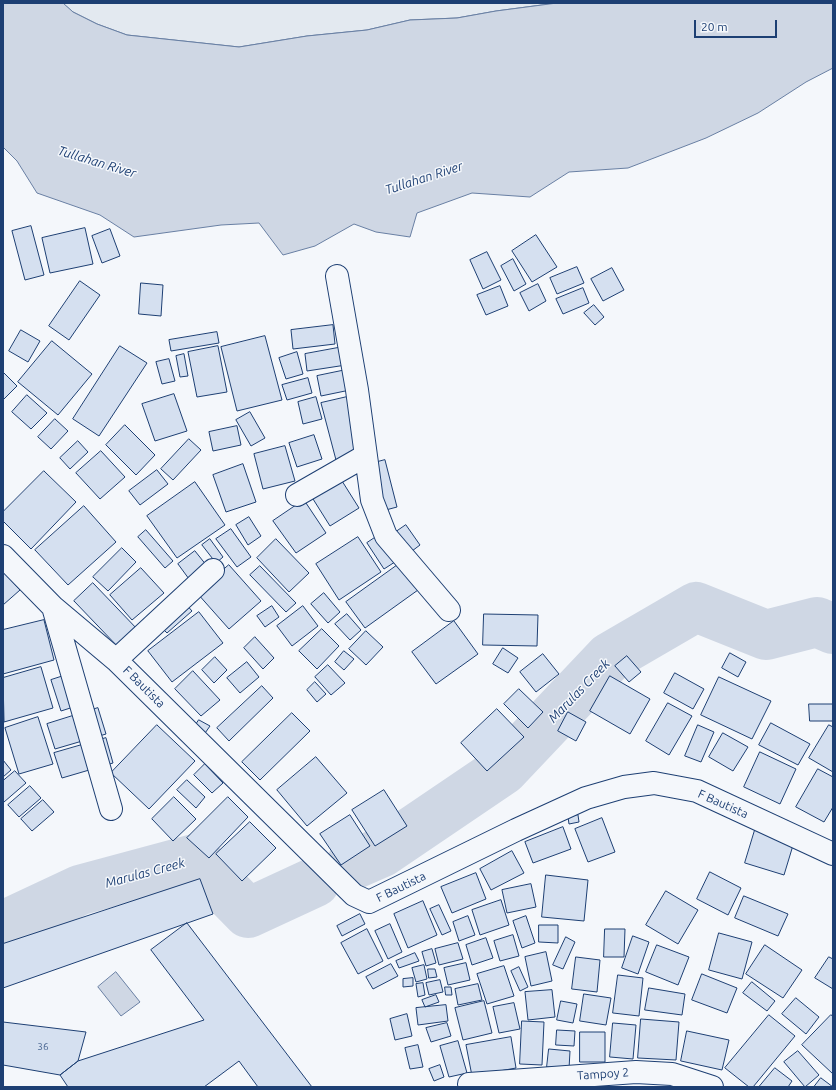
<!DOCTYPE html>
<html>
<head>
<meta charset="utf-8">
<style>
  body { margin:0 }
  #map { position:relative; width:836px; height:1090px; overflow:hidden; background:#f4f7fb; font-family:Ubuntu,sans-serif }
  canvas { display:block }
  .frame { position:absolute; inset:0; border:4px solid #1d3f73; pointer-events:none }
  .scale { position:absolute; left:694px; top:20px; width:83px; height:18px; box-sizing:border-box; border:2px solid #1d3f73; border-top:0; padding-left:5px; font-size:12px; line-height:14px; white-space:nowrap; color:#1d3f73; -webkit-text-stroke:3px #f4f7fb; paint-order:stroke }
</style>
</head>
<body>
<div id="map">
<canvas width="836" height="1090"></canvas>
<div class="frame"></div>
<div class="scale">20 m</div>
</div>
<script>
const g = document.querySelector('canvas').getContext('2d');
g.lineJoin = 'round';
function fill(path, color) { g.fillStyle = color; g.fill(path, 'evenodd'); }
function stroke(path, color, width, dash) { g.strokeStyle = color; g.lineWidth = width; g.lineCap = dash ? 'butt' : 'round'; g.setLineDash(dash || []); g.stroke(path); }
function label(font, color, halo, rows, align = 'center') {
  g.font = font + ' Ubuntu,sans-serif'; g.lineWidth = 3; g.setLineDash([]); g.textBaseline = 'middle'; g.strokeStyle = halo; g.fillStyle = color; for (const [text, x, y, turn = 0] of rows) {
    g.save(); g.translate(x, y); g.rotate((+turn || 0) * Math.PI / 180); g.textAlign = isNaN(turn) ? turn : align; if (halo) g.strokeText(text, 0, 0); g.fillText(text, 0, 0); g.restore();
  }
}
const green = new Path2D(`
  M63,3H557L496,11L457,18L410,20L367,30L307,36L239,47L127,35L97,24L73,12Z`);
const water = new Path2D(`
  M3,3H63L73,12L97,24L127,35L239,47L307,36L367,30L410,20L457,18L496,11L557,3H833V68L806,82L758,113L706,138L628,168L569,172L530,197L472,193L417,213L410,237L376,232L354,224L315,246L283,255L259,223L221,225L134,237L100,215L37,193L17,161L3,147Z
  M116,972L140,1002L121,1016L98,987Z`);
const river = new Path2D(`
  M350,866L382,852L503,770L610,657L696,607L766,635L817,622L833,629
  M3,926L80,890L195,859L248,913L315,882`);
const building = new Path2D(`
  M31,226L44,275L25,280L12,231Z
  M85,228L93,264L50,273L42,238Z
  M110,229L120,256L102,263L92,236Z
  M536,235L557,267L532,282L512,251Z
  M487,252L501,280L483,289L470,260Z
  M513,259L526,284L514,291L501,266Z
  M577,267L584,283L557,294L550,278Z
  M612,268L624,290L603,301L591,279Z
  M80,281L100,295L69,340L49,326Z
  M141,283L163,285L161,316L139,314Z
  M538,284L546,301L529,311L520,293Z
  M500,286L508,306L486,315L477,295Z
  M583,288L589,303L563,314L556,299Z
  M594,305L604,317L595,325L584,313Z
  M333,325L335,344L293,349L291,330Z
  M21,330L40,341L28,362L9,351Z
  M217,332L219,343L171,351L169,340Z
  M265,336L282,400L237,411L221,347Z
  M52,341L92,374L58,415L18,382Z
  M120,346L147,363L99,436L73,419Z
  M218,346L227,392L197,397L188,352Z
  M343,347L346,365L307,371L305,354Z
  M297,352L303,374L286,379L279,358Z
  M184,354L188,376L180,377L176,356Z
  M169,359L175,381L162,384L156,362Z
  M346,370L350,390L321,396L317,376Z
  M3,372L17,386L3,400Z
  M308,378L312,393L287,400L282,385Z
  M174,394L187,431L155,441L142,404Z
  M27,395L47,413L31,429L12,412Z
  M316,397L322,419L303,424L298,402Z
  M347,397L361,453L336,460L321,403Z
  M250,412L265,438L251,446L236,420Z
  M55,419L68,431L51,449L38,437Z
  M125,425L155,455L136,475L106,445Z
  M237,426L241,445L213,451L209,432Z
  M314,435L322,459L297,467L289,443Z
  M189,439L201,450L173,480L161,469Z
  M78,441L88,452L70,469L60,458Z
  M285,446L295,481L263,489L254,454Z
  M101,451L125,477L100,499L76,473Z
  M385,460L397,507L382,511L370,464Z
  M243,464L256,502L226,512L213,475Z
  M157,470L168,484L140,505L129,491Z
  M44,471L76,502L31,549L3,521V512Z
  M337,473L359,508L330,526L308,491Z
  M195,482L225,525L177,558L147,516Z
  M304,500L326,533L296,553L273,521Z
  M84,506L116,542L68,585L35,550Z
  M249,517L261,536L248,545L236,525Z
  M406,525L420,545L408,554L393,534Z
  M231,529L251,557L237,567L216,539Z
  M146,530L173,561L165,568L138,537Z
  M382,533L398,560L384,569L367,543Z
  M358,537L381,572L339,600L316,564Z
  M210,539L223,557L216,563L202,545Z
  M276,539L309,573L289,592L257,558Z
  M122,548L136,562L108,591L93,577Z
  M195,551L207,566L189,579L178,564Z
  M399,564L418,590L365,628L346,602Z
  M229,565L261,601L229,629L197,593Z
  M260,566L296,603L286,612L250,575Z
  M141,568L164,593L132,620L110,595Z
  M3,571L20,590L3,605Z
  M93,583L139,631L120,649L74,601Z
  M324,593L340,612L328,623L311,604Z
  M184,602L192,611L167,633L158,624Z
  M272,606L279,617L265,627L257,616Z
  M303,606L318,626L292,646L277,626Z
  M199,612L223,643L172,682L148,651Z
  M347,614L361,630L350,640L335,624Z
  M484,614L538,615L537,646L483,645Z
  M44,620L54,660L3,674V630Z
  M454,621L478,654L436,684L412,652Z
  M322,629L339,646L317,669L299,651Z
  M366,631L383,647L366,665L349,649Z
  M255,637L274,658L263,669L244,648Z
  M503,648L518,658L508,673L493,664Z
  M344,651L354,659L344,670L335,662Z
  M730,653L746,662L738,677L722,668Z
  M543,654L559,674L536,692L520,672Z
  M627,656L641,672L629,682L615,666Z
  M215,657L227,670L214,683L202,670Z
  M247,662L259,677L240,693L227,678Z
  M328,665L345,683L331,695L315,677Z
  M41,667L53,708L4,722L3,678Z
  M79,671L89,702L61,711L51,680Z
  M193,671L220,700L201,716L175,689Z
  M675,673L704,689L693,709L664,693Z
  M610,676L650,699L630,734L590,711Z
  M719,677L771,701L752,739L701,715Z
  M315,682L326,694L317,702L307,690Z
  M262,686L273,698L229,741L217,728Z
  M519,689L543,712L528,728L504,704Z
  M668,703L692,716L669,755L646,741Z
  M809,704H833V721H810Z
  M98,708L106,734L55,749L47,724Z
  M497,709L524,737L487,771L461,743Z
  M568,712L586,722L576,741L558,731Z
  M292,713L310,731L260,780L242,762Z
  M38,717L53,764L19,774L5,728Z
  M199,720L210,726L203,736L193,729Z
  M771,723L810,744L798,765L759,745Z
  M157,725L195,761L149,809L111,773Z
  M698,725L714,732L701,762L685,756Z
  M829,725L833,727V772L809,758Z
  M723,733L748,747L733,771L709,757Z
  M106,738L113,763L62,778L54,753Z
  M760,752L796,769L780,804L744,787Z
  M316,757L347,793L307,826L277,790Z
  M3,760L11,770L3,777Z
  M205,764L223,783L212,793L194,775Z
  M818,769L833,777V807L824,822L796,807Z
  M15,771L26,783L4,802L3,801V781Z
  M187,780L205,797L196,808L177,790Z
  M30,786L41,798L19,817L8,805Z
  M384,790L407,826L375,846L352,810Z
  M174,797L196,819L173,841L152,819Z
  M228,797L248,817L209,858L187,838Z
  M43,800L54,812L32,831L21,819Z
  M350,815L370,846L341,865L320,834Z
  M578,815L579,822L569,824L568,817Z
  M602,818L615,852L588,862L575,829Z
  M250,822L276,848L242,881L216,854Z
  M563,827L571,849L533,863L525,842Z
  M755,830L794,842L784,875L745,863Z
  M512,851L524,873L491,890L480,869Z
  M710,872L741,888L728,915L697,899Z
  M476,873L486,899L452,913L441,887Z
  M546,875L588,880L584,921L542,917Z
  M200,879L213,914L3,988V944Z
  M531,884L536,907L507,913L502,890Z
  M666,891L698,910L678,944L646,925Z
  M744,896L788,914L778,936L735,918Z
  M501,900L509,925L480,935L472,910Z
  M423,901L437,935L408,948L394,914Z
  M439,905L451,931L442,935L430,909Z
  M360,914L365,924L342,936L337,926Z
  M468,916L475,935L459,941L453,922Z
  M526,916L535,943L522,948L513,921Z
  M187,923L312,1087H258L239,1061L204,1087H68L60,1075L78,1061L204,1020L151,950Z
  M390,924L402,952L388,959L375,931Z
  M539,925H558V943L539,942Z
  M367,929L383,961L358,974L341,943Z
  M605,929H625L624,957H604Z
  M719,933L752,942L742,979L709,970Z
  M513,935L519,956L500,961L494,941Z
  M633,936L649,942L638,974L622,968Z
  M566,937L575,942L563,969L553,965Z
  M486,938L493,958L472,965L466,945Z
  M458,943L463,959L439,965L435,949Z
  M657,945L689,957L678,985L646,972Z
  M765,945L802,970L783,998L746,974Z
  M432,949L436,963L426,966L422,952Z
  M546,952L552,981L531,986L525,957Z
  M415,953L419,961L399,968L396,961Z
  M576,957L600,960L597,992L572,989Z
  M829,957L833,959V989L815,978Z
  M466,963L470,980L448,985L444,968Z
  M391,964L398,976L373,989L366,977Z
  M424,965L427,979L416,982L412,968Z
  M504,966L514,996L487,1004L477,974Z
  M519,967L528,987L520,991L511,971Z
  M428,969H435L437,977L429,978Z
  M702,974L737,988L727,1013L692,1000Z
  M618,975L643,978L639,1016L613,1013Z
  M413,978V986L403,987V979Z
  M440,980L443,992L429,995L426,983Z
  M752,982L775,1001L767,1011L743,993Z
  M423,983L425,995L418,997L416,984Z
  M478,984L482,1000L458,1005L455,989Z
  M445,987H451L452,995H446Z
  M649,988L685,994L682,1015L645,1010Z
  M552,990L555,1017L528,1020L525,992Z
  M584,994L611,998L606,1025L580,1021Z
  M436,995L439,1002L425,1007L422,1000Z
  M796,998L819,1017L806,1034L782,1014Z
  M484,1001L492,1033L463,1040L455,1008Z
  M561,1001L577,1004L573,1023L557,1020Z
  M514,1003L520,1029L499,1033L493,1007Z
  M446,1005L448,1021L418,1025L416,1008Z
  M407,1014L412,1036L395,1040L390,1019Z
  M769,1015L795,1036L753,1087H749L725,1068Z
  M831,1015L833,1016V1074L802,1045Z
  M641,1019L679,1022L676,1060L638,1058Z
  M522,1021L544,1022L542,1065L520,1064Z
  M3,1022L86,1032L78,1061L60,1075L3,1065Z
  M447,1023L451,1036L431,1042L426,1028Z
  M613,1023L636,1025L633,1059L610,1057Z
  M557,1030L575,1031L574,1046L556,1045Z
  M687,1031L729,1040L722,1070L681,1061Z
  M580,1032H605V1062H580Z
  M511,1037L516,1068L472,1076L466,1045Z
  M458,1041L467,1073L449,1077L440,1046Z
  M418,1045L423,1067L410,1069L405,1048Z
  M549,1049L570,1051L569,1069L547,1067Z
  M798,1051L819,1075L805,1087L784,1062Z
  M440,1065L444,1077L434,1081L429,1069Z
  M775,1068L792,1081L788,1087H759Z
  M821,1078L833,1087H814Z`);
const minor = new Path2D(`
  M337,276L357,390L372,500L386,536L449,610
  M297,495L365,456
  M3,556L53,607L116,660L354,895L369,902L516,830L586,798L624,787L654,783L697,791L833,854
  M53,607L111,809
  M116,660L213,570
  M469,1084L636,1072L672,1074L712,1087`);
const numberNames = [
  ["36",43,1047]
];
const streetNames = [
  ["F Bautista",144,687,45],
  ["F Bautista",723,804,24],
  ["F Bautista",401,887,-26],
  ["Tampoy 2",603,1074,-4]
];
const waterNames = [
  ["Tullahan River",97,162,17],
  ["Tullahan River",424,178,-18],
  ["Marulas Creek",579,691,-46],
  ["Marulas Creek",145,873,-15]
];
fill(green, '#e3e9f0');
stroke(green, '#687fa3', 1);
fill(water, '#cfd7e4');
stroke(water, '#687fa3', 1);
stroke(river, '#cfd7e4', 50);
fill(building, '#d5e0f0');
stroke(building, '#1d3f73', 1);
stroke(minor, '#1d3f73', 24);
stroke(minor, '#f4f7fb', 22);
label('10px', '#4b6792', null, numberNames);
label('12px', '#1d3f73', '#f4f7fb', streetNames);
label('italic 13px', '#1d3f73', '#f4f7fb', waterNames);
</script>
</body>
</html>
